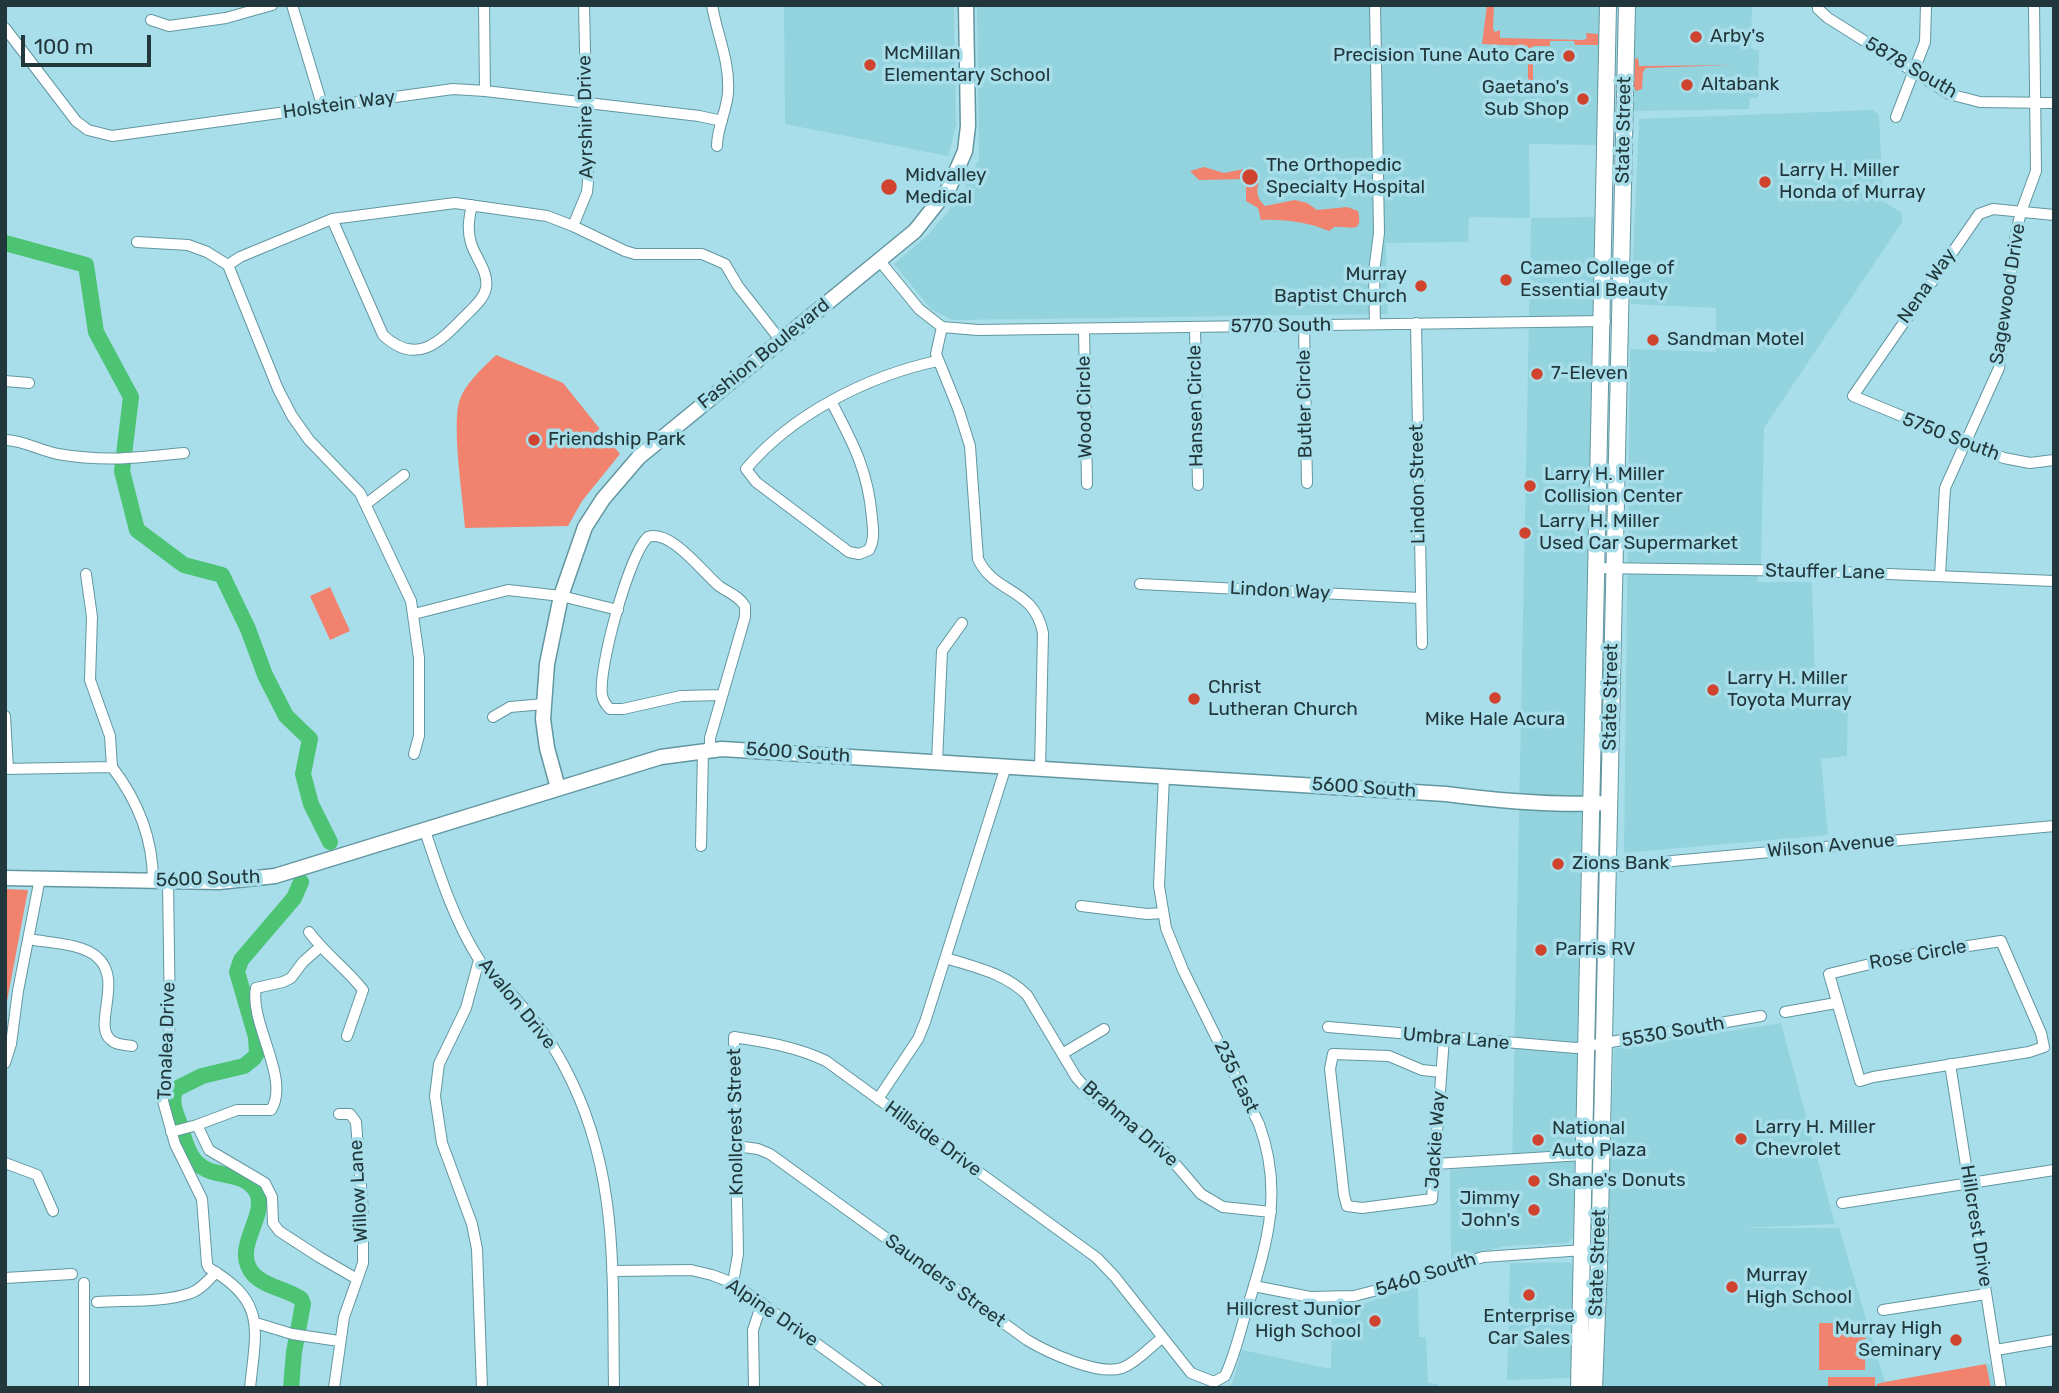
<!DOCTYPE html>
<html>
<head>
<meta charset="utf-8">
<style>
  body { margin:0 }
  #map { position:relative; width:2059px; height:1393px; overflow:hidden; background:#a8dee9; font-family:Rubik,sans-serif }
  canvas { display:block }
  .frame { position:absolute; inset:0; border:7px solid #21373b; pointer-events:none }
  .scale { position:absolute; left:21px; top:35px; width:130px; height:32px; box-sizing:border-box; border:4px solid #21373b; border-top:0; padding-left:9px; font-size:21px; line-height:24px; white-space:nowrap; color:#21373b; -webkit-text-stroke:5px #a8dee9; paint-order:stroke }
</style>
</head>
<body>
<div id="map">
<canvas width="2059" height="1393"></canvas>
<div class="frame"></div>
<div class="scale">100 m</div>
</div>
<script>
const g = document.querySelector('canvas').getContext('2d');
g.lineJoin = 'round';
function fill(path, color) { g.fillStyle = color; g.fill(path, 'evenodd'); }
function stroke(path, color, width, dash) { g.strokeStyle = color; g.lineWidth = width; g.lineCap = dash ? 'butt' : 'round'; g.setLineDash(dash || []); g.stroke(path); }
function label(font, color, halo, rows, align = 'center') {
  g.font = font + ' Rubik,sans-serif'; g.lineWidth = 7; g.setLineDash([]); g.textBaseline = 'middle'; g.strokeStyle = halo; g.fillStyle = color; for (const [text, x, y, turn = 0] of rows) {
    g.save(); g.translate(x, y); g.rotate((+turn || 0) * Math.PI / 180); g.textAlign = isNaN(turn) ? turn : align; if (halo) g.strokeText(text, 0, 0); g.fillText(text, 0, 0); g.restore();
  }
}
const built = new Path2D(`
  M784,5H954L956,125L948,156L785,124Z
  M977,5H1601L1598,145L1529,144L1530,218L1469,217L1468,242L1386,243L1388,314L952,320L931,309L894,264L928,235L961,196L979,159Z
  M1634,5H1752L1751,48L1759,51L1758,98H1750L1749,109L1632,111Z
  M1873,110L1879,115L1883,201L1902,213V222L1764,428L1761,564L1757,582H1812L1815,686L1848,685L1847,756L1821,759L1828,835L1624,853L1630,349L1716,352V308L1631,304L1639,119Z
  M1596,217L1573,1237L1568,1243L1506,1246L1451,1259L1450,1170L1512,1165L1531,218Z
  M1781,1023L1835,1224L1739,1228H1839L1885,1382L1990,1364L1994,1388H1602L1614,1049Z
  M1567,1262L1571,1263L1573,1268L1572,1378L1507,1380L1510,1263Z
  M1418,1285L1419,1337H1426L1428,1383L1438,1384V1388H1226L1232,1384L1242,1350L1331,1369L1332,1304L1365,1303Z`);
const green = new Path2D(`
  M1487,5H1494L1493,29L1495,32L1500,30V38L1584,40L1587,38L1586,33L1598,34V45H1575L1574,41H1550V46H1533V80H1528V46L1482,44Z
  M1638,58L1639,66L1734,65L1646,68L1643,72L1642,89L1636,91L1634,87L1635,59Z
  M1204,167L1224,173L1249,168L1257,171L1260,180C1255,190 1257,199 1265,206L1295,200L1307,203L1317,210L1347,207L1358,211C1364,236 1348,225 1334,227L1329,231C1307,222 1286,219 1261,220L1258,208L1246,201V179L1199,180L1190,171Z
  M496,355L563,383L620,454L582,501L568,526L465,528C463,498 452,429 459,402C465,383 482,369 496,355Z
  M330,587L350,631L330,640L310,596Z
  M5,889L28,890L5,1012Z
  M1819,1323H1866L1865,1370H1819Z
  M1986,1364L1991,1388H1877V1384L1885,1382Z
  M1828,1377H1875V1388H1828Z`);
const river = new Path2D(`
  M5,243L86,265L96,332L131,397L122,471L137,530L184,565L222,575L248,629L265,675L286,716L310,739L303,774L311,804L330,842
  M291,1388L294,1352L303,1304L301,1299C287,1289 267,1288 254,1275C230,1249 268,1217 257,1193C245,1169 214,1180 197,1163C187,1153 184,1137 180,1124C175,1112 170,1100 176,1089L202,1076L244,1066L254,1058L257,1053L256,1037L237,972L241,960L294,898L301,882`);
const street = new Path2D(`
  M292,5L323,108
  M484,5L485,91
  M712,5C717,35 730,61 728,92C727,111 717,127 717,146
  M1818,5V9L1828,18L1949,94L1980,102L2054,103
  M151,20L169,26L226,18L272,5
  M5,28L76,121L88,130L112,136L453,89L485,91L699,116L722,121
  M1896,117L1925,42L1926,5
  M2054,215L1993,209L1979,214L1853,396L2004,458L2030,463L2054,460
  M332,219L383,335C416,366 439,343 464,317C472,309 484,299 486,288C489,272 475,257 471,243C467,230 469,218 472,205
  M573,226L587,192L588,182L584,5
  M137,242L188,245L207,252L228,265
  M879,260L919,309L942,327L936,354L959,411L970,446L978,559C995,595 1034,587 1043,633L1040,769
  M228,265L240,257L332,219L455,203L547,216L573,226L625,251L635,254H702L725,264L738,286L781,341
  M228,265L278,389L292,416L309,440L360,493L411,601L419,658V736L414,754
  M1416,323L1422,644
  M1375,324L1374,272L1379,233L1375,5
  M1304,325L1307,483
  M942,327L978,330L1605,321
  M1195,328L1198,485
  M1084,329L1087,484
  M5,381L29,383
  M831,401C853,443 868,470 872,518C873,529 875,539 869,550L859,554L849,552L756,482L746,469C792,414 868,376 937,361
  M5,440C23,440 41,451 58,454C104,462 138,458 184,453
  M366,504L404,475
  M1595,568L1817,571L2054,581
  M86,574L92,617L90,680L110,736L112,767
  M1940,575L1945,488L1999,368L2016,232L2021,212L2036,171L2034,5
  M1140,584L1420,598
  M414,614L508,590L561,596L618,610
  M5,716L8,769
  M493,717L510,707L544,704
  M710,750V738L745,617V606C739,596 729,593 719,586C703,573 671,529 648,537C629,554 598,669 602,695C603,701 606,705 610,709H623L681,696L722,695
  M937,762L942,651L962,623
  M112,767C138,801 153,838 153,881
  M5,769L112,767
  M425,831C439,873 454,920 478,958C485,969 498,979 507,989C529,1013 549,1037 564,1066C620,1170 612,1273 614,1388
  M701,846L703,750
  M1607,867L2054,826
  M168,882L170,1023L163,1101L175,1144L202,1199L207,1264L209,1268C267,1302 256,1329 250,1388
  M1081,906L1147,914L1163,913
  M309,932C325,954 347,969 363,990L347,1036
  M29,939C49,943 81,943 97,957C124,980 92,1026 111,1040C116,1045 125,1045 132,1046
  M2001,941L2041,1033L2044,1047L2029,1052L1873,1077L1860,1081L1829,974L1903,956Z
  M320,947L303,962L291,978L283,982L256,988C249,1023 291,1079 271,1110H237L197,1125L209,1150L265,1183L272,1197L273,1223L279,1231L319,1257L357,1279
  M946,958C974,967 1005,973 1027,995L1076,1077L1090,1093L1165,1152L1201,1194L1223,1207L1271,1212
  M479,960L466,1008L439,1064L435,1096L442,1143L472,1224L477,1249L482,1388
  M1785,1012L1836,1003
  M1328,1027L1576,1048L1761,1016
  M1062,1054L1104,1029
  M5,1063L11,1044L18,991L40,878
  M1950,1064L2001,1388
  M1441,1072L1422,1070L1389,1056L1333,1054L1330,1069L1344,1195L1347,1206L1362,1208L1432,1199L1444,1038
  M878,1099L918,1039L925,1022L1006,766
  M171,1132L197,1125
  M736,1146L758,1149L770,1154L1027,1340C1047,1352 1098,1376 1122,1368C1136,1363 1150,1347 1162,1338
  M5,1163L37,1175L53,1211
  M1435,1164L1583,1155
  M1842,1203L2054,1170
  M612,1271L691,1270L712,1275L733,1283L878,1388
  M5,1278L72,1274
  M84,1283V1388
  M733,1283L738,1254L734,1037C766,1042 797,1047 826,1061L1097,1258L1115,1277L1191,1373L1214,1382L1225,1376C1235,1355 1240,1331 1247,1309C1267,1243 1284,1192 1259,1124L1183,970L1166,928L1159,886L1164,776
  M1254,1286L1310,1297L1354,1296L1385,1288L1483,1257L1584,1250
  M97,1302C127,1300 162,1303 191,1293C201,1289 209,1280 216,1272
  M1883,1310L1986,1294
  M256,1323L292,1334L339,1341
  M1996,1350L2054,1340
  M334,1388L344,1317L363,1263V1212L356,1122L350,1114H339
  M754,1388L753,1330L762,1303`);
const secondary = new Path2D(`
  M558,788L547,748L543,719L547,664L561,596L585,527L603,499L639,457L915,231L949,188L965,151L968,126L966,5
  M5,878L219,882L275,876L661,757L722,749L1446,794C1500,801 1554,806 1609,803`);
const primary = new Path2D(`
  M1579,1388L1608,5
  M1594,1388L1599,1264L1627,5`);
const markers = [
  [1696,37,7,"#d0442f"],
  [1569,56,7,"#d0442f"],
  [870,65,7,"#d0442f"],
  [1687,85,7,"#d0442f"],
  [1583,99,7,"#d0442f"],
  [1250,177,9,"#d0442f"],
  [1765,182,7,"#d0442f"],
  [889,187,9,"#d0442f"],
  [1506,280,7,"#d0442f"],
  [1421,286,7,"#d0442f"],
  [1653,340,7,"#d0442f"],
  [1537,374,7,"#d0442f"],
  [534,440,7,"#d0442f"],
  [1530,486,7,"#d0442f"],
  [1525,533,7,"#d0442f"],
  [1713,690,7,"#d0442f"],
  [1495,698,7,"#d0442f"],
  [1194,699,7,"#d0442f"],
  [1558,864,7,"#d0442f"],
  [1541,950,7,"#d0442f"],
  [1741,1139,7,"#d0442f"],
  [1538,1140,7,"#d0442f"],
  [1534,1181,7,"#d0442f"],
  [1534,1210,7,"#d0442f"],
  [1732,1287,7,"#d0442f"],
  [1529,1295,7,"#d0442f"],
  [1375,1321,7,"#d0442f"],
  [1956,1340,7,"#d0442f"]
];
const poiNames = [
  ["Arby's",1710,37],
  ["McMillan",884,54],
  ["Elementary School",884,76],
  ["Precision Tune Auto Care",1555,56,"right"],
  ["Altabank",1701,85],
  ["Gaetano's",1569,88,"right"],
  ["Sub Shop",1569,110,"right"],
  ["The Orthopedic",1266,166],
  ["Specialty Hospital",1266,188],
  ["Larry H. Miller",1779,171],
  ["Honda of Murray",1779,193],
  ["Midvalley",905,176],
  ["Medical",905,198],
  ["Cameo College of",1520,269],
  ["Essential Beauty",1520,291],
  ["Murray",1407,275,"right"],
  ["Baptist Church",1407,297,"right"],
  ["Sandman Motel",1667,340],
  ["7-Eleven",1551,374],
  ["Friendship Park",548,440],
  ["Larry H. Miller",1544,475],
  ["Collision Center",1544,497],
  ["Larry H. Miller",1539,522],
  ["Used Car Supermarket",1539,544],
  ["Larry H. Miller",1727,679],
  ["Toyota Murray",1727,701],
  ["Christ",1208,688],
  ["Lutheran Church",1208,710],
  ["Mike Hale Acura",1495,720,"center"],
  ["Zions Bank",1572,864],
  ["Parris RV",1555,950],
  ["Larry H. Miller",1755,1128],
  ["Chevrolet",1755,1150],
  ["National",1552,1129],
  ["Auto Plaza",1552,1151],
  ["Shane's Donuts",1548,1181],
  ["Jimmy",1520,1199,"right"],
  ["John's",1520,1221,"right"],
  ["Murray",1746,1276],
  ["High School",1746,1298],
  ["Hillcrest Junior",1361,1310,"right"],
  ["High School",1361,1332,"right"],
  ["Enterprise",1529,1317,"center"],
  ["Car Sales",1529,1339,"center"],
  ["Murray High",1942,1329,"right"],
  ["Seminary",1942,1351,"right"]
];
const streetNames = [
  ["5878 South",1911,68,30],
  ["Holstein Way",339,105,-8],
  ["Ayrshire Drive",586,117,-91],
  ["State Street",1624,130,-89],
  ["Nena Way",1927,286,-55],
  ["Sagewood Drive",2008,294,-81],
  ["5770 South",1281,326,-1],
  ["Fashion Boulevard",764,354,-39],
  ["Butler Circle",1305,404,-91],
  ["Hansen Circle",1196,406,-91],
  ["Wood Circle",1085,407,-91],
  ["5750 South",1951,437,21],
  ["Lindon Street",1418,484,-91],
  ["Stauffer Lane",1825,572,1],
  ["Lindon Way",1280,591,3],
  ["State Street",1611,697,-89],
  ["5600 South",798,753,4],
  ["5600 South",1364,788,4],
  ["Wilson Avenue",1831,846,-5],
  ["5600 South",208,879,-2],
  ["Rose Circle",1918,955,-10],
  ["Avalon Drive",517,1004,51],
  ["5530 South",1673,1032,-10],
  ["Umbra Lane",1456,1039,5],
  ["Tonalea Drive",167,1041,-88],
  ["235 East",1236,1077,64],
  ["Knollcrest Street",736,1122,-91],
  ["Brahma Drive",1130,1124,41],
  ["Hillside Drive",933,1139,36],
  ["Jackie Way",1436,1140,-86],
  ["Willow Lane",359,1191,-93],
  ["Hillcrest Drive",1976,1226,81],
  ["State Street",1598,1263,-88],
  ["5460 South",1426,1275,-18],
  ["Saunders Street",945,1281,36],
  ["Alpine Drive",772,1313,34]
];
fill(built, '#93d3de');
fill(green, '#f0826e');
stroke(river, '#4cc473', 16);
stroke(street, '#6296a0', 12);
stroke(secondary, '#6296a0', 17);
stroke(primary, '#6296a0', 18);
stroke(street, '#fff', 10);
stroke(secondary, '#fff', 14);
stroke(primary, '#fff', 16);
for (const [x, y, r, color] of markers) { const dot = new Path2D(); dot.arc(x, y, r, 0, 2 * Math.PI); g.fillStyle = color; g.fill(dot); stroke(dot, '#a8dee9', 2.5); }
label('19px', '#21373b', '#a8dee9', poiNames, 'left');
label('19px', '#21373b', '#a8dee9', streetNames);
</script>
</body>
</html>
